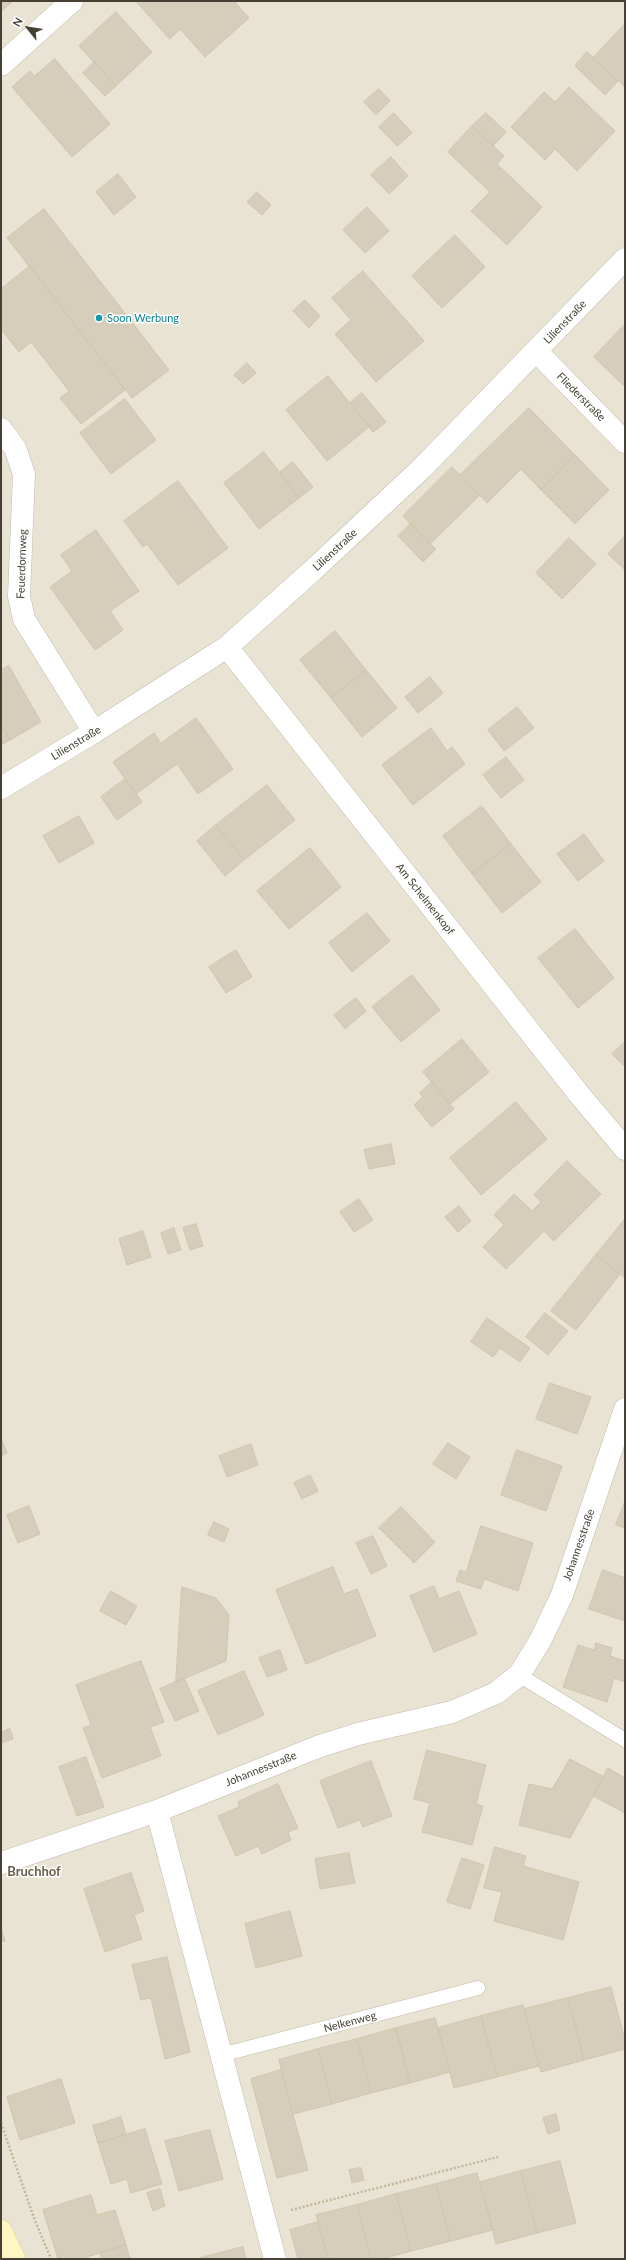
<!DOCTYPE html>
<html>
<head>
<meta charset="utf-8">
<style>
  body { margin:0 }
  #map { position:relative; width:626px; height:2260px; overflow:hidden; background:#f3f1e5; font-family:Lato,sans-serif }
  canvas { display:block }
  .frame { position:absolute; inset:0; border:2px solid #464134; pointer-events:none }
  .north { position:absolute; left:8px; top:8px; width:40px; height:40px; -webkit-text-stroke:3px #fff; paint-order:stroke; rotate:300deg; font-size:11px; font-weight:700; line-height:16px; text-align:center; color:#464134 }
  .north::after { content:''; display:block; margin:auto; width:14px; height:18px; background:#464134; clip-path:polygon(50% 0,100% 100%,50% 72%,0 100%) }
</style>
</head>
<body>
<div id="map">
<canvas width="626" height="2260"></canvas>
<div class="frame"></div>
<div class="north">N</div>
</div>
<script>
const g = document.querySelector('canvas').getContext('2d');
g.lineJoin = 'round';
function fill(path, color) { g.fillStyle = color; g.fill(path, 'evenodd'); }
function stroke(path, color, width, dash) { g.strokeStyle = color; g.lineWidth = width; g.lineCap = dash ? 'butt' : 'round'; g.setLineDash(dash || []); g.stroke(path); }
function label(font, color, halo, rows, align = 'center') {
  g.font = font + ' Lato,sans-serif'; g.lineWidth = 3; g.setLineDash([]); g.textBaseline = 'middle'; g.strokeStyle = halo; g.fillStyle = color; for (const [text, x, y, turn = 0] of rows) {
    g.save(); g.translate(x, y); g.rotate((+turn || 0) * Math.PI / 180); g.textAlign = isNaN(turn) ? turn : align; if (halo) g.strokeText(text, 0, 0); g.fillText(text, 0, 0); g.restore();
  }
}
const residential = new Path2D(`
  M1,1H625V2259H1Z`);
const building = new Path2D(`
  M1,1H13L1,12Z
  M136,1H234L249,18L205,57L180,29L170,39Z
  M116,12L152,52L116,86L79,46Z
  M625,24V87L593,58Z
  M587,52L618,81L605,95L575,66Z
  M55,59L110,124L72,157L12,87L30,71L34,76Z
  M94,62L116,86L105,96L83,73Z
  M569,87L615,131L577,171L555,149L545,160L511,127L544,92L555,102Z
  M379,89L390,101L376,115L364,102Z
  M394,113L412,133L397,146L379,127Z
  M486,113L506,132L493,146L472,126Z
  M472,126L504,156L497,164L542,207L507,245L471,211L490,192L448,152Z
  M391,157L408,176L389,194L371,175Z
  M118,174L136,197L114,215L96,192Z
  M257,192L271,205L262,215L247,202Z
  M367,207L389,231L365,253L343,230Z
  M44,209L169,370L132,398L7,238Z
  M455,235L485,267L442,308L412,276Z
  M30,266L125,390L81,424L60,398L69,391L31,342L19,352L1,329V289Z
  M363,271L424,341L376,382L335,334L351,320L332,298Z
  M305,300L320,316L309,328L293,311Z
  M625,324V387L594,357Z
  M247,363L256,373L243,384L234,375Z
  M328,376L369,427L327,461L286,410Z
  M362,393L386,422L373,432L350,403Z
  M125,399L156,440L111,474L80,433Z
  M529,408L575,455L541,490L521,469L487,503L460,475Z
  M264,452L299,498L259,529L224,483Z
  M575,455L609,490L575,524L541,490Z
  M293,462L313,487L299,498L280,472Z
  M452,467L480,495L430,544L403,516Z
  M178,481L228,548L178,585L147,544L143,547L124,521Z
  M410,524L436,549L423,562L398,536Z
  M96,530L139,591L110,611L123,630L95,650L50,587L72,571L61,555Z
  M625,536V570L608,554Z
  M569,538L596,564L562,599L536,573Z
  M335,631L366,670L331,698L300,660Z
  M9,666L41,722L10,740L1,724V670Z
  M366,670L397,708L362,737L331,698Z
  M430,677L443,693L418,713L405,697Z
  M517,707L534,728L504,751L488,730Z
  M196,718L233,769L198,794L177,764L136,794L113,762L154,733L161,743Z
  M1,724L10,740L1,745Z
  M431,728L447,751L452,747L465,764L413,805L382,765Z
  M506,757L524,780L501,798L483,775Z
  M125,779L142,802L117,820L101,797Z
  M267,785L295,820L244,860L216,825Z
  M482,806L511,844L472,874L443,836Z
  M79,816L94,843L59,863L43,836Z
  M216,825L244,860L225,876L197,841Z
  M584,834L604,861L578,881L557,854Z
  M511,844L541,882L502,913L472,874Z
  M310,848L341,887L289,929L257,891Z
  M367,913L390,941L352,972L329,943Z
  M575,929L614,978L578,1008L538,958Z
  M236,950L252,977L226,993L209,967Z
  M412,975L440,1010L401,1042L372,1007Z
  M356,998L366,1011L345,1029L334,1015Z
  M462,1039L489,1072L450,1104L423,1072Z
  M625,1042V1067L612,1054Z
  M432,1082L454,1109L432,1127L414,1105L423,1097L420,1093Z
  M516,1102L547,1139L481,1195L450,1158Z
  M391,1144L395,1164L369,1169L364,1150Z
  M567,1161L601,1194L554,1241L544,1231L506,1269L483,1247L504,1225L494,1215L514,1194L532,1211L541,1202L534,1195Z
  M359,1199L373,1220L354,1232L340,1212Z
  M459,1206L471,1221L458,1232L445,1217Z
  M625,1219V1278L596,1255Z
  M196,1224L203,1246L190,1250L183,1228Z
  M174,1228L181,1250L168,1254L161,1233Z
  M143,1231L151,1257L127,1265L119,1239Z
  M596,1255L620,1274L576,1330L551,1311Z
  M545,1313L568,1331L548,1355L526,1337Z
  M487,1318L530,1348L520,1362L500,1348L493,1357L471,1342Z
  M550,1383L591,1397L577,1434L536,1419Z
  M1,1438L7,1453L1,1456Z
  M448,1443L470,1457L456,1479L433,1464Z
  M251,1444L258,1465L227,1477L219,1456Z
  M517,1450L562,1466L546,1511L501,1495Z
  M310,1475L318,1491L302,1499L294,1483Z
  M625,1501V1528L616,1525Z
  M29,1506L40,1534L18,1543L7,1515Z
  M401,1507L435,1542L414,1563L379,1528Z
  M214,1522L229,1529L224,1542L208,1535Z
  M481,1526L533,1543L518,1591L484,1579L481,1589L456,1581L460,1570L466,1572Z
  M373,1536L387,1566L371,1574L356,1543Z
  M333,1567L344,1594L357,1589L376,1636L306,1664L276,1590Z
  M603,1570L625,1578V1621L589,1609Z
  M434,1586L439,1599L459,1591L477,1634L434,1652L410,1596Z
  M182,1587L216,1598L229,1615L226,1661L176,1682Z
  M111,1591L137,1606L126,1625L100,1611Z
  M596,1643L612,1648L610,1656L625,1661V1682L614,1678L607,1702L563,1687L578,1645L594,1650Z
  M280,1650L287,1670L267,1677L259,1658Z
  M141,1661L164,1722L150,1727L161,1756L102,1778L83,1728L91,1725L76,1685Z
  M244,1671L264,1715L218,1735L198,1691Z
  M184,1678L199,1711L175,1721L160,1689Z
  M10,1729L13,1739L1,1743V1732Z
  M427,1750L486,1765L476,1804L483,1806L472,1845L422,1832L430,1803L414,1799Z
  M86,1757L104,1807L77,1816L59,1767Z
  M570,1759L604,1777L570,1838L519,1825L529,1784L552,1789Z
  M371,1761L392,1816L363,1827L360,1820L338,1828L320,1781Z
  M608,1768L625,1778V1813L593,1796Z
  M278,1784L298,1828L288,1832L291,1840L262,1854L258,1846L236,1856L218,1816L239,1807L238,1802Z
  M495,1847L526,1856L523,1866L579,1882L563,1940L494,1921L502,1892L484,1888Z
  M349,1853L355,1883L320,1889L315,1859Z
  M462,1858L484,1865L470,1909L447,1902Z
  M131,1873L144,1911L134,1915L142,1939L105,1952L84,1889Z
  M290,1911L302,1956L256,1968L245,1924Z
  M1,1927L5,1941L1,1942Z
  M167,1957L190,2052L165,2059L151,1998L141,2000L132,1965Z
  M611,1987L625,2040V2049L584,2060L568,1998Z
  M568,1998L584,2060L541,2072L524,2009Z
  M523,2005L539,2066L497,2077L481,2016Z
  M481,2016L497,2077L454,2088L438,2028Z
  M435,2018L450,2072L410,2083L396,2028Z
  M396,2028L410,2083L371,2093L357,2039Z
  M357,2039L371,2093L332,2104L318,2049Z
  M318,2049L332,2104L293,2114L279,2060Z
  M281,2070L308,2170L277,2178L251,2079Z
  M61,2079L75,2123L20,2140L7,2097Z
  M556,2114L560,2130L548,2134L543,2118Z
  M121,2117L126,2135L98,2143L93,2126Z
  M145,2129L162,2184L131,2193L127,2179L111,2184L98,2143Z
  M210,2130L223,2179L179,2191L165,2141Z
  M560,2161L576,2223L537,2233L521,2171Z
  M361,2168L364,2180L352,2183L349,2170Z
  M521,2171L537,2233L496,2244L480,2182Z
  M477,2173L493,2230L451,2241L436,2184Z
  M436,2184L451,2241L411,2251L396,2194Z
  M160,2189L165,2206L153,2211L147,2193Z
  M396,2194L411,2251L382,2259H371L357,2205Z
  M91,2195L97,2215L115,2210L126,2245L80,2259H58L43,2210Z
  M357,2205L371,2259H328L316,2215Z
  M318,2222L328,2259H298L290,2230Z
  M126,2245L130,2259H102L100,2253Z
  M243,2247L246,2259H201L200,2258Z`);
const path = new Path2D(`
  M1,2123L34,2218L51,2259
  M291,2210L498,2157`);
const service = new Path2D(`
  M519,1675L625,1740
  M221,2055L478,1988`);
const minor = new Path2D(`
  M1,65L72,1
  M537,352L625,442
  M1,429L15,448L24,474L19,596L24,619L94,732
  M227,647L578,1093L625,1149
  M1,788L94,732L227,647L312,571L422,468L625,259
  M157,1811L275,2259
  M1,1863L157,1811L320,1746L358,1734L452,1712L496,1693L519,1675L540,1641L562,1595L625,1409`);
const secondary = new Path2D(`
  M1,2231L14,2259`);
const markers = [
  [99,318,4,"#0f9aa8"]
];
const cultureNames = [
  ["Soon Werbung",107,318]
];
const streetNames = [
  ["Lilienstraße",565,322,-46],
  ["Fliederstraße",581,397,45],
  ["Lilienstraße",335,550,-43],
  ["Feuerdornweg",22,564,-88],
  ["Lilienstraße",76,743,-31],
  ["Am Schelmenkopf",425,899,52],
  ["Johannesstraße",579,1545,-71],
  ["Johannesstraße",261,1769,-22],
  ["Nelkenweg",350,2022,-15]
];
const quarterNames = [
  ["Bruchhof",34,1872]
];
fill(residential, '#e8e3d3');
fill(building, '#d6ceba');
stroke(building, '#d1c6ad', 1);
stroke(service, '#c2bcaa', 15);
stroke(minor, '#c2bcaa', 23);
stroke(secondary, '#d6cb92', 23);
stroke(path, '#c2b797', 2.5, [2, 2]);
stroke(service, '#fff', 14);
stroke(minor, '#fff', 22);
stroke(secondary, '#fff7c3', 22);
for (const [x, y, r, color] of markers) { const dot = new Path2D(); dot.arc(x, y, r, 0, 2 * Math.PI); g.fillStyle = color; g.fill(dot); stroke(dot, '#fff', 1.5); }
label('11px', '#0d838f', '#fff', cultureNames, 'left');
label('11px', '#464134', '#fff', streetNames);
label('bold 13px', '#69604b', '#fff', quarterNames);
</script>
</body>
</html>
